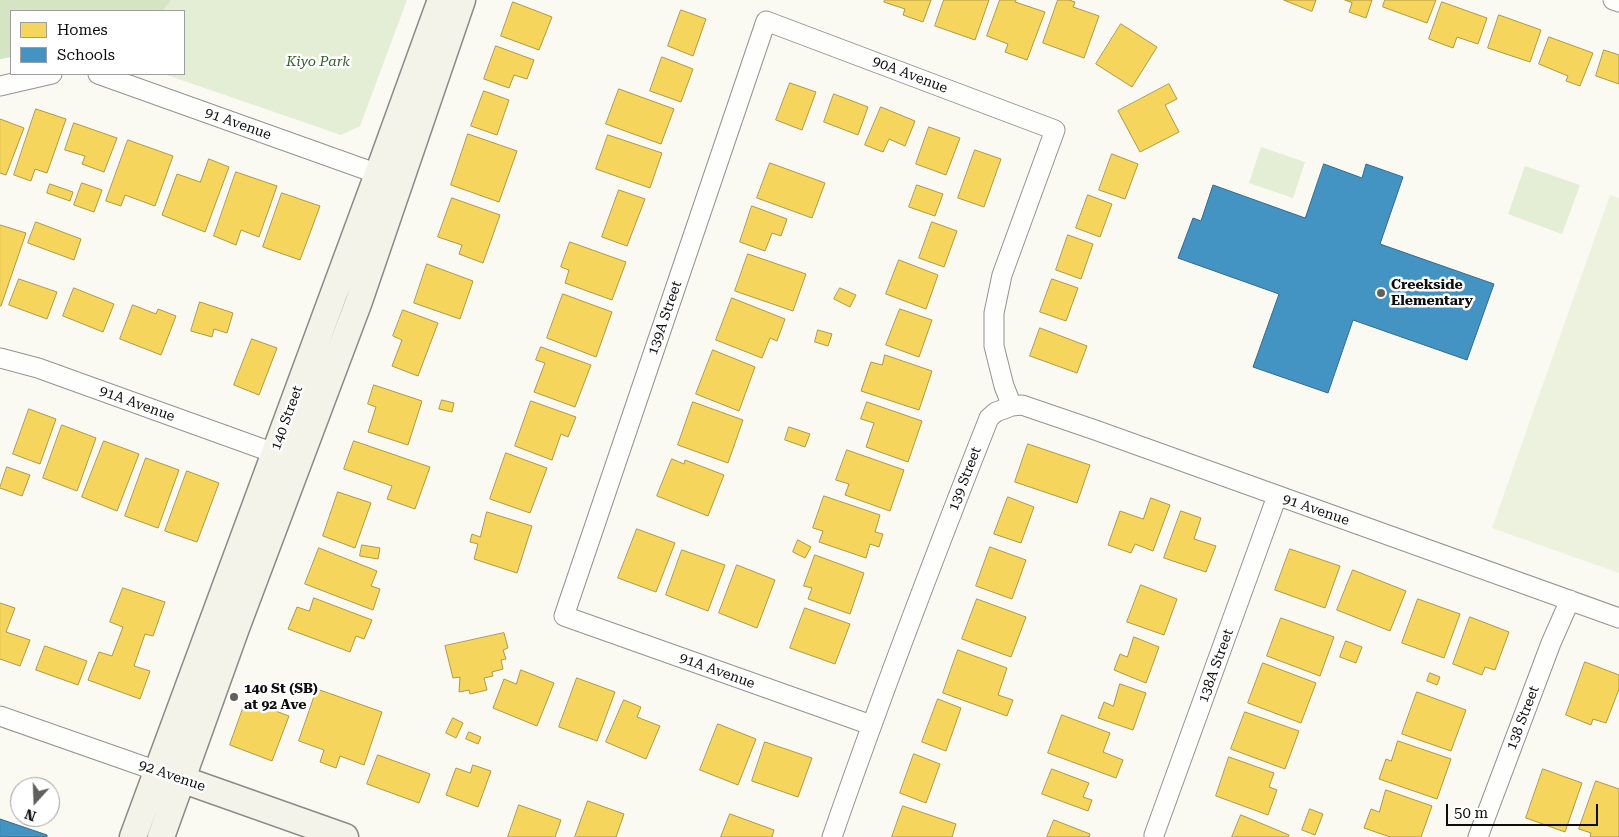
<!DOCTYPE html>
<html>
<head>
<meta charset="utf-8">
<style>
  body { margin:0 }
  #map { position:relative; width:1619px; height:837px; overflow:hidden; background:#faf9f2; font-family:"Roboto Serif",serif }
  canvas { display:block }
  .legend { position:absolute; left:10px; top:10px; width:175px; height:65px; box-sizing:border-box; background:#fff; border:1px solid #9e9e9e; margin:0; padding:6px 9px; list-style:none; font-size:15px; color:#0d0d0d }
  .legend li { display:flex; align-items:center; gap:10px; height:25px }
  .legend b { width:25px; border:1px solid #9e9e9e }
  .north { position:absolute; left:10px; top:777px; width:50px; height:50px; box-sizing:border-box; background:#fff; border:1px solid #9e9e9e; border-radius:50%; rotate:200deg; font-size:14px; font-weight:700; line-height:20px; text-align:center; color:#0d0d0d }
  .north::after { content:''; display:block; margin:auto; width:18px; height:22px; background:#60605d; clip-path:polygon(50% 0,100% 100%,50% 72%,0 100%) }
  .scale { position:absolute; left:1446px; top:804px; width:152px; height:22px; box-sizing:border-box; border:2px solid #0d0d0d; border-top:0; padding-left:6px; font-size:15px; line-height:18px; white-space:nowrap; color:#0d0d0d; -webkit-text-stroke:4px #fff; paint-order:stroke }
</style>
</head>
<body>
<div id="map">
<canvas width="1619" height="837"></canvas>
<ul class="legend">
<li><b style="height:14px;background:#f6d55c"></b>Homes</li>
<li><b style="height:14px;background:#4393c3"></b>Schools</li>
</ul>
<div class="north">N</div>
<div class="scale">50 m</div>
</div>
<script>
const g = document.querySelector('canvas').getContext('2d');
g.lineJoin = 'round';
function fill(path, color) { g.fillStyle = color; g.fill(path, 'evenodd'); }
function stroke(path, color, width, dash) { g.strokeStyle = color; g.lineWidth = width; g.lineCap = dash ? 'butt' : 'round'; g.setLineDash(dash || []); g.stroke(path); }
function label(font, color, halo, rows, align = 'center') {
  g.font = font + ' "Roboto Serif",serif'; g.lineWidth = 5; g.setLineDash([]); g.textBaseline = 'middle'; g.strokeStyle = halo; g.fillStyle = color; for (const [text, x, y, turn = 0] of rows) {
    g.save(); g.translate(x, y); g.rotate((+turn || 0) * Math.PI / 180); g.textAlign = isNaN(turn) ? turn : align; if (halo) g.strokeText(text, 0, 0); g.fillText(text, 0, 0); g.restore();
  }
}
const green = new Path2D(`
  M0,0H407L360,126L341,135L164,74H184V11H11V57L0,59Z
  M1261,147L1305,162L1293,198L1249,183Z
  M1525,166L1580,185L1562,234L1508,214Z`);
const forest = new Path2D(`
  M0,0H171L162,11H11V57L0,59Z`);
const pitch = new Path2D(`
  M1610,195L1619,198V573L1492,528Z`);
const homes = new Path2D(`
  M885,0H931L923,22L903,15L905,9L884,2Z
  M944,0H989L975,40L935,26Z
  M1000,0H1016L1015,2L1045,12L1027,60L1005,52L1008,44L987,36Z
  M1058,0H1069L1075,2L1073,7L1099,16L1084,58L1043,43Z
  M1284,0H1316L1312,11Z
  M1345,0H1372L1366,18L1349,12L1352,3Z
  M1385,0H1436L1427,23L1383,7Z
  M513,2L552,17L539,50L501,36Z
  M1442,2L1487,18L1478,44L1457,37L1453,48L1429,39Z
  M681,10L706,19L693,56L668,46Z
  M1499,15L1541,30L1530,62L1488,48Z
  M1121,24L1157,47L1132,87L1096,64Z
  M1549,37L1593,53L1580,86L1566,81L1568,76L1539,64Z
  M496,46L534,60L527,79L514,75L509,88L484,79Z
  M1604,50L1619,55V84L1596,76Z
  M662,57L693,69L681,102L650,91Z
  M790,83L816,92L802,130L776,120Z
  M1169,84L1177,99L1165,105L1179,132L1140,152L1118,111Z
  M619,89L674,109L661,144L606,124Z
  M484,91L509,100L497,135L471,126Z
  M834,94L868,107L858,135L824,122Z
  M881,107L915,121L905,146L889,139L883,152L865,145Z
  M36,109L66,119L47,173L35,169L31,181L14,175Z
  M0,119L24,128L6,175L0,173Z
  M74,123L117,138L104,172L82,164L85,156L65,150Z
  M929,127L960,138L946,175L916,164Z
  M468,134L517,151L499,202L451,185Z
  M608,135L662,153L650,188L596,169Z
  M128,140L173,156L155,206L125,195L121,206L106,201Z
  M975,150L1001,159L984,207L958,198Z
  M1112,154L1138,164L1125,199L1099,190Z
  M209,159L229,167L205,232L162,215L177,174L200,182Z
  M770,163L825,183L812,218L757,198Z
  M236,172L277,186L259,237L241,230L236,245L214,236Z
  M82,183L102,190L94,212L74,205Z
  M50,184L73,192L70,201L47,193Z
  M917,185L943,194L935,216L909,207Z
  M619,190L645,199L627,246L602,237Z
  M282,193L320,206L300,260L263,247Z
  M1088,195L1112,204L1100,237L1076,228Z
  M452,198L500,215L483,263L459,254L462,245L438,237Z
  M752,206L787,219L781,236L772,233L765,251L740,242Z
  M36,222L81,239L74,260L28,243Z
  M932,222L957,231L944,267L919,258Z
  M0,225L26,233L1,306H0Z
  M1068,235L1093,244L1081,279L1056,270Z
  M570,242L626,262L612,300L565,283L569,270L561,267Z
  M748,254L806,274L793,311L735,291Z
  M899,260L938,275L926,309L886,294Z
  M427,264L473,281L460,319L414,303Z
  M19,279L57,292L47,319L9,305Z
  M1052,279L1078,288L1066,321L1040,312Z
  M74,288L114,304L103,332L63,316Z
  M840,288L856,295L850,307L834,299Z
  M563,294L612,312L596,357L547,338Z
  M732,298L785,319L777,341L770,338L762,358L716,340Z
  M200,302L233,313L227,333L214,329L212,337L191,331Z
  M133,305L156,314L158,309L176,316L161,355L120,339Z
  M900,309L932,320L919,357L886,345Z
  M403,310L438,323L418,376L392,366L402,340L393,336Z
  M1040,328L1087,346L1077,373L1030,356Z
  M818,330L832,334L828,346L815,342Z
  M252,339L277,348L259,395L234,385Z
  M541,347L591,365L575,407L534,392L545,363L536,360Z
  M713,350L755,367L739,411L696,394Z
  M885,355L932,371L919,410L861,391L871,362L882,365Z
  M374,385L422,401L408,445L368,432L376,407L368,404Z
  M442,400L454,403L452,412L439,409Z
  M531,401L576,417L568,437L561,434L552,460L515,446Z
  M693,402L743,420L728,463L678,445Z
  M867,402L922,421L908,462L866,447L874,423L861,419Z
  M29,409L56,419L40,464L13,454Z
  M62,425L96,438L77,491L43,478Z
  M789,427L810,434L805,447L785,440Z
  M104,441L139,454L117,511L82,497Z
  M354,441L430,467L415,509L387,499L392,486L344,469Z
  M1028,444L1090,465L1077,503L1015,482Z
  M847,450L904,470L890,511L845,495L849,484L836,480Z
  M506,453L547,468L530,513L490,499Z
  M146,458L179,470L158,528L125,516Z
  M672,459L684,464L685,460L724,475L708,516L657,496Z
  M7,467L30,475L22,496L0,488Z
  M187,471L219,483L197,542L165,531Z
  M338,492L371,503L355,548L323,536Z
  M824,496L880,515L875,532L883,534L879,547L870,544L866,558L819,542L823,531L813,528Z
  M1008,497L1034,507L1021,543L994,534Z
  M1151,498L1170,505L1153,551L1135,544L1131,553L1108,545L1120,511L1143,519Z
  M1181,511L1201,518L1194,539L1216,546L1206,572L1164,558Z
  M487,512L532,526L517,573L474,559L478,544L470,542L472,534L480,537Z
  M637,529L675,543L656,592L618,578Z
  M798,540L811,547L805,558L793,552Z
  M362,545L380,548L378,559L360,556Z
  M990,547L1026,560L1012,599L976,586Z
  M319,548L377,571L371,586L380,589L373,610L305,584Z
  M1290,549L1340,566L1325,608L1275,590Z
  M682,550L725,565L708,611L666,595Z
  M815,555L864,573L850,614L808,599L812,588L804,586Z
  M737,565L775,580L757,628L719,613Z
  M1353,570L1406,591L1390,631L1337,610Z
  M1141,585L1177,599L1164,635L1127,622Z
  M123,588L165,602L153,636L145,634L134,666L150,671L140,699L88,680L99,652L112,656L123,627L110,622Z
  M314,598L372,620L364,639L356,636L350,652L288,629L297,607L309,611Z
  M977,599L1026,617L1011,657L962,639Z
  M1418,599L1460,614L1444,658L1402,643Z
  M0,603L15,608L6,632L30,640L20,666L0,659Z
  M805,608L850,624L835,664L790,648Z
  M1470,617L1509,632L1495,670L1485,667L1482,675L1453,664Z
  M1281,618L1334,637L1320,676L1267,656Z
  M504,633L508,648L503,650L506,659L501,660L503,669L492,672L493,676L484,678L487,690L470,694L469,690L459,692L460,677L453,678L445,646Z
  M1134,637L1159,647L1146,683L1114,670L1120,654L1127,657Z
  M1346,641L1362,647L1356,663L1340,657Z
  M45,646L87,661L78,685L36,670Z
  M958,650L1007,668L998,695L1013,700L1007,716L943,693Z
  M1585,662L1619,675V689L1606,723L1593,719L1591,725L1566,715Z
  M1263,663L1316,683L1301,723L1248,703Z
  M521,670L554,683L537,726L493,708L504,679L516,684Z
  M1430,673L1440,677L1437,685L1427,681Z
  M577,678L615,692L597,741L559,727Z
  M1120,684L1146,693L1133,730L1098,718L1104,702L1113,706Z
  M317,689L382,712L364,765L340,756L336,768L320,762L324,750L299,741Z
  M1417,692L1466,710L1451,751L1402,734Z
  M938,699L961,708L946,751L922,742Z
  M246,700L289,716L272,761L230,745Z
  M624,700L641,707L637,717L660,726L646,759L606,742Z
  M1245,712L1299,731L1285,769L1231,749Z
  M1062,715L1110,733L1103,752L1123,760L1116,778L1048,753Z
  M453,718L463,723L456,738L446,733Z
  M718,724L756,739L738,785L700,770Z
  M469,732L481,737L478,744L466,739Z
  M1398,741L1451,759L1437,799L1379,779L1386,759L1391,761Z
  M765,742L812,758L798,797L752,781Z
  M914,754L940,764L926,803L900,793Z
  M378,755L430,774L419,803L367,784Z
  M1229,757L1274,773L1269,787L1277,790L1268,815L1216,796Z
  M473,765L491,771L478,807L446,795L456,768L470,773Z
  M1052,769L1089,783L1083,797L1092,800L1088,811L1042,794Z
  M1543,769L1582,783L1565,832L1526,818Z
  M1596,781L1619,789V837H1590L1591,833L1579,829Z
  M1386,790L1432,806L1421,837H1390L1364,828L1371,809L1379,812Z
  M588,801L624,814L616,837H575Z
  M519,805L561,820L555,837H508Z
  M903,806L956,824L952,837H892Z
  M1310,809L1323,814L1315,835L1302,830Z
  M730,814L774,830L772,837H721Z
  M1241,815L1289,835L1288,837H1232Z
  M1054,820L1090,834L1089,837H1047Z`);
const schools = new Path2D(`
  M1324,164L1362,178L1366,164L1403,177L1380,244L1494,284L1467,360L1353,320L1328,393L1253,367L1279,294L1178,258L1193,218L1201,221L1213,185L1305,218Z
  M0,819L47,835V837H0Z`);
const minor = new Path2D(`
  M1613,0L1619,2
  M98,74L378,174
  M0,86L52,74
  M0,358L38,368L274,453
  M1012,406L1022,405L1098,431L1619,618
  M0,716L157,771
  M1154,835L1277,496
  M832,837C881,696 934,557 989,418L996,412L1012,406L1004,386L994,346V313L1002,275L1055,130L766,21L564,616L871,725
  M1478,837L1551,643L1570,600`);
const secondary = new Path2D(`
  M167,774L345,837
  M133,837L378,174L441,0
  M161,837L236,628L358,304L462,0`);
const markers = [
  [1381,293,5,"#60605d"],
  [234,697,5,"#60605d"]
];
const parkNames = [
  ["Kiyo Park",318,62]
];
const streetNames = [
  ["90A Avenue",910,75,21],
  ["91 Avenue",238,124,20],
  ["139A Street",665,318,-71],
  ["91A Avenue",137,404,20],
  ["140 Street",287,418,-70],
  ["139 Street",965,479,-69],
  ["91 Avenue",1316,510,19],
  ["138A Street",1216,666,-70],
  ["91A Avenue",717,671,20],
  ["138 Street",1523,718,-69],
  ["92 Avenue",172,776,19]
];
const poiNames = [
  ["Creekside",1391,285],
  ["Elementary",1391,301],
  ["140 St (SB)",244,689],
  ["at 92 Ave",244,705]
];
fill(green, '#e3eed4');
fill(forest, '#d5e5c3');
fill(pitch, '#edf2de');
fill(homes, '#f6d55c');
stroke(homes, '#b09944', 1);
fill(schools, '#4393c3');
stroke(schools, '#336b8c', 1);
stroke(minor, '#949390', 21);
stroke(secondary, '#8a8a87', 29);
stroke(minor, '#fefefd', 19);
stroke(secondary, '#f4f3ea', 26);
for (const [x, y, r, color] of markers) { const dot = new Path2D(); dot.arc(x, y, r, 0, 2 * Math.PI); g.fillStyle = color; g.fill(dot); stroke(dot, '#fff', 2); }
label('italic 14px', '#305f24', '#fff', parkNames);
label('14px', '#0d0d0d', '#fff', streetNames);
label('bold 14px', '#0d0d0d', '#fff', poiNames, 'left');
</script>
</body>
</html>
